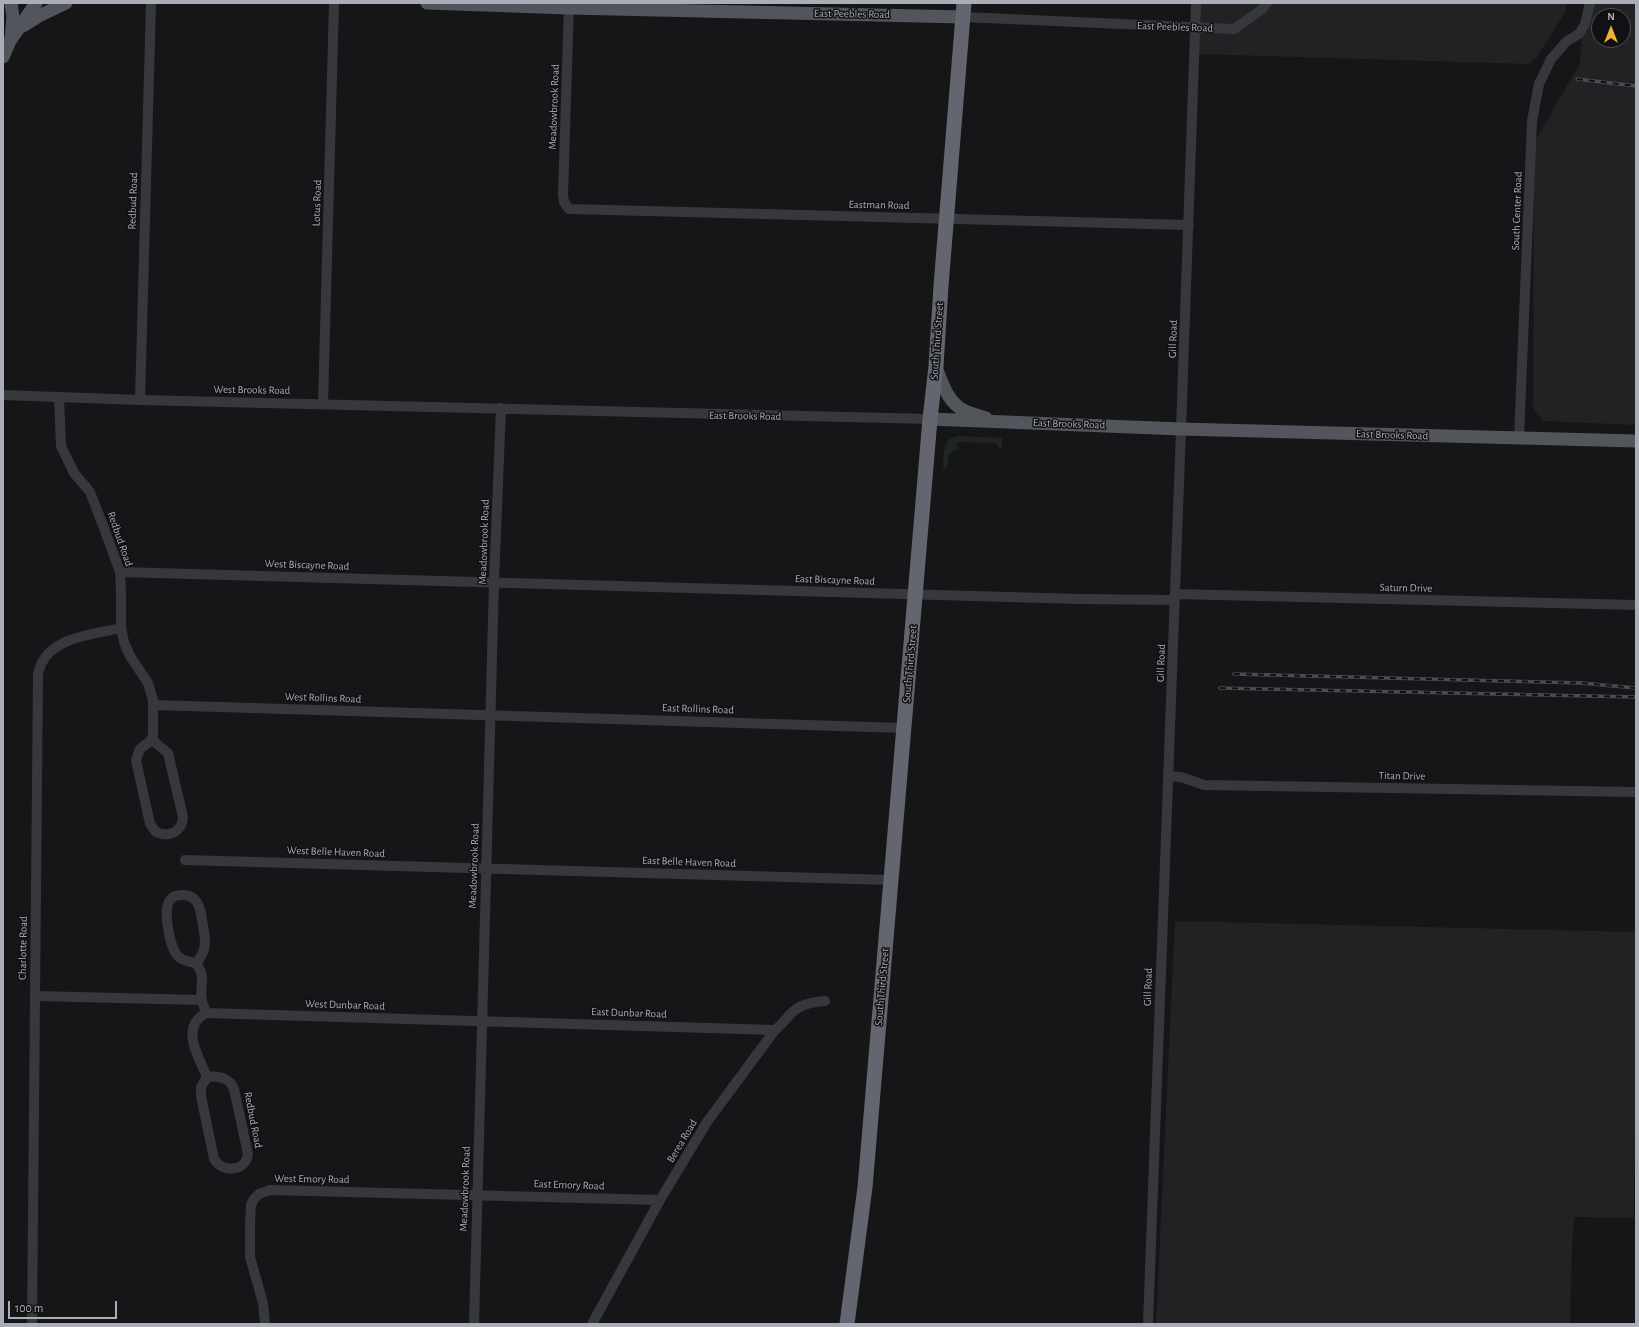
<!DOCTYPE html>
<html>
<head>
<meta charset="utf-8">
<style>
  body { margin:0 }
  #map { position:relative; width:1639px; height:1327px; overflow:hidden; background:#161618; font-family:"Alegreya Sans",sans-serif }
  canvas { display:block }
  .frame { position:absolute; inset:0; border:4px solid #a8adb8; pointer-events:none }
  .north { position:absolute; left:1591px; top:8px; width:40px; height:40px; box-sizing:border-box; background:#111113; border:1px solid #4d4f55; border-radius:50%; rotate:0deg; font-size:11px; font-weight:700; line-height:16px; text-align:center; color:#a8adb8 }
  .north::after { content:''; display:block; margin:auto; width:14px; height:18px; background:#f2b134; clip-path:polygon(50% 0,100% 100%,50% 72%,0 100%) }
  .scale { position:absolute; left:8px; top:1301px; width:109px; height:18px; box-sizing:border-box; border:2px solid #a8adb8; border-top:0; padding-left:5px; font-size:12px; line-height:14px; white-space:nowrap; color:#a8adb8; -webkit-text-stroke:3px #111113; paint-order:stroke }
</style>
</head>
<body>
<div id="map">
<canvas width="1639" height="1327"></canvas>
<div class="frame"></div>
<div class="north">N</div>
<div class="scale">100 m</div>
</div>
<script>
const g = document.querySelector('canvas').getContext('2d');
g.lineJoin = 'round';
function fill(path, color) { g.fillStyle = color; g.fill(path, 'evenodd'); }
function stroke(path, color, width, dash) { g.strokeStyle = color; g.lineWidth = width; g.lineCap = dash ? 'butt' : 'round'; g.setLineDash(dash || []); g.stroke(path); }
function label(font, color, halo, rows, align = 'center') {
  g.font = font + ' "Alegreya Sans",sans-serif'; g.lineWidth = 3; g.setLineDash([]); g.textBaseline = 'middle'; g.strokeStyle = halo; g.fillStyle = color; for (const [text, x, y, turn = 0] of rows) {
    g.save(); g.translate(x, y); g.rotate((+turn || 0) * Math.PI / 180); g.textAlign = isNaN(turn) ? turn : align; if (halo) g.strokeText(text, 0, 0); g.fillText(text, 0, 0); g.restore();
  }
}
const built = new Path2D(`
  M1200,3H1567L1564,14L1536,58L1528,64L1198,54Z
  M1585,3H1636V425L1543,421L1533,408L1534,143L1580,63ZM1599,16H1623V40H1599Z
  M1175,921L1636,932L1634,1218L1574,1217L1572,1246L1570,1324H1156Z`);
const green = new Path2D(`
  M958,436L1002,438V448L1000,449L996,443L959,442L957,444L959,449L949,454L947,467L943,469C944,456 941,438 958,436Z`);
const minor = new Path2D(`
  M569,3L563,195L564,202L569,209L1189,225
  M963,17L1234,29L1261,10L1267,3
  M3,395L140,400L930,419
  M59,397L61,446L74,473L90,492L104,528L120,572L121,591V628L124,642L130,656L148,683L153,700V736L149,742L140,749L136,760L150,824L156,832C169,838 182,832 183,817L168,753L151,739
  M140,400L151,3
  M323,404L334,3
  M1519,438L1532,121L1539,84L1551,59L1567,41L1579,34L1585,24L1590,3
  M120,572L1080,599L1175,600
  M1175,594L1636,605
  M154,705L904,728
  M1168,776L1181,777L1204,785L1636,792
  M185,860L891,880
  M196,963C207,951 206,941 203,926C201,913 200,894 182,895C176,895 171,897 169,902C163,911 170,950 179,957C183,961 190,962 196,963C207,978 199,985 202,1001C203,1005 205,1009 206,1013C179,1028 199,1057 207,1077L201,1087V1096L214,1159C222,1173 246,1172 248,1154L234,1089C230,1078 218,1075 207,1077
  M35,996L202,1000
  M206,1013L775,1030
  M32,1324L38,674C45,637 91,635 121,628
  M265,1324L263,1303L250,1257V1223L251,1205L254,1199L259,1194L270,1190L660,1200
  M474,1324L494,582L501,408
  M592,1324L660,1200L707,1122L775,1030C783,1024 788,1015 796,1009C805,1003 815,1002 825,1001
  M1148,1324L1181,429L1196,3`);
const major = new Path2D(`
  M427,3L569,8L963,17
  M23,26L39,16L66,3
  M11,39L13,17L11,3
  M3,57L10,41L36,3
  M936,367C942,383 948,403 965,411C972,414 979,416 986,418
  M930,419L1181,429L1636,441`);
const highway = new Path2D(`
  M847,1324L865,1187L930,419L936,366L941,286L964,3`);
const rail = new Path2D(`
  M1577,79L1636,86
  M1234,674L1581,683L1636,688
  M1220,688L1636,697`);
const streetNames = [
  ["East Peebles Road",852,14,1],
  ["East Peebles Road",1175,27,2],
  ["Meadowbrook Road",554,107,-88],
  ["Redbud Road",133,201,-88],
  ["Lotus Road",317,203,-88],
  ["Eastman Road",879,205,1],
  ["South Center Road",1517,211,-88],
  ["Gill Road",1173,339,-88],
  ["South Third Street",937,341,-86],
  ["West Brooks Road",252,390,1],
  ["East Brooks Road",745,416,1],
  ["East Brooks Road",1069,424,2],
  ["East Brooks Road",1392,435,2],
  ["Redbud Road",120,539,71],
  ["Meadowbrook Road",484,542,-88],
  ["West Biscayne Road",307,565,2],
  ["East Biscayne Road",835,580,2],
  ["Saturn Drive",1406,588,1],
  ["Gill Road",1161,663,-88],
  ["South Third Street",910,664,-85],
  ["West Rollins Road",323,698,2],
  ["East Rollins Road",698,709,2],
  ["Titan Drive",1402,776,1],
  ["West Belle Haven Road",336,852,2],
  ["East Belle Haven Road",689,862,2],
  ["Meadowbrook Road",474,866,-88],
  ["Charlotte Road",23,948,-89],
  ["South Third Street",882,987,-85],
  ["Gill Road",1148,987,-88],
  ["West Dunbar Road",345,1005,2],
  ["East Dunbar Road",629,1013,2],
  ["Redbud Road",253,1120,79],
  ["Berea Road",682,1141,-59],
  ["West Emory Road",312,1179,1],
  ["East Emory Road",569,1185,2],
  ["Meadowbrook Road",465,1189,-88]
];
fill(built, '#222225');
fill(green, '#1e261f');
stroke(minor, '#37383d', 10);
stroke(major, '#53555c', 13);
stroke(highway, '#63666e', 15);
stroke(rail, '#4a4c52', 3.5);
stroke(rail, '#111113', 2, [6]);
label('11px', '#a8adb8', '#111113', streetNames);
</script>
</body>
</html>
